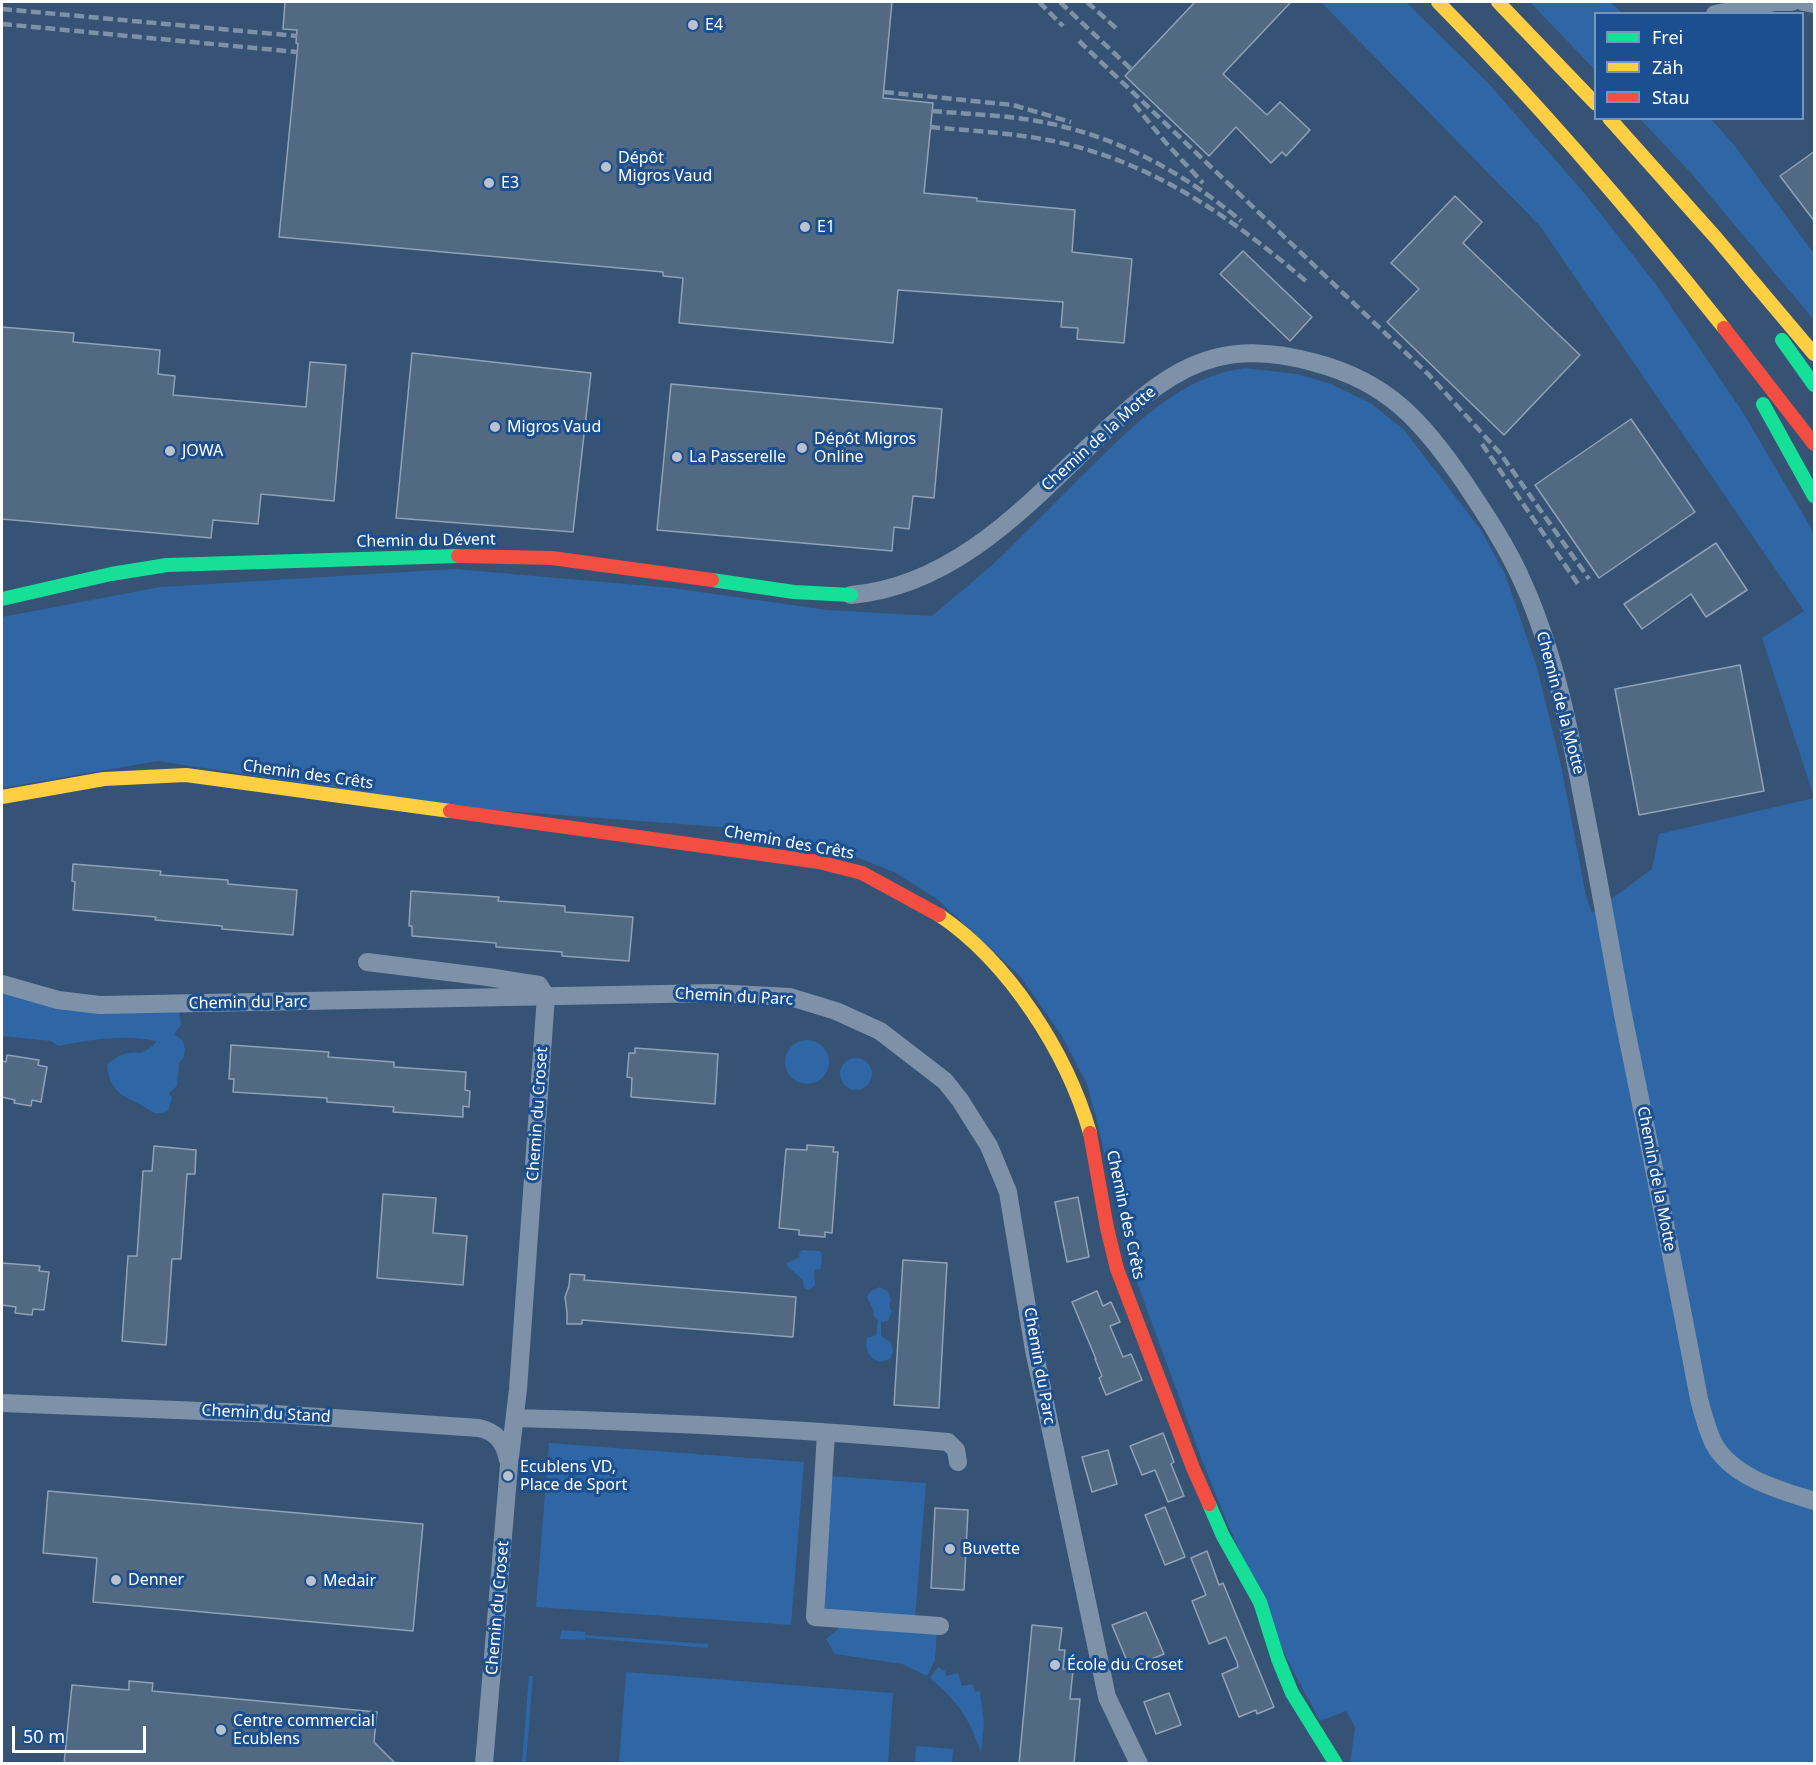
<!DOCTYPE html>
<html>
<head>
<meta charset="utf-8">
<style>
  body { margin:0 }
  #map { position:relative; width:1816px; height:1765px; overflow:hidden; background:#365274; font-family:"Noto Sans",sans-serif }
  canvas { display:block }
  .frame { position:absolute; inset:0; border:3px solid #fff; pointer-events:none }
  .legend { position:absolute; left:1594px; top:12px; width:210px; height:108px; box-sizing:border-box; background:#1b4f8f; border:2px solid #7695bc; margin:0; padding:8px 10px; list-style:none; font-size:18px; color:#fff }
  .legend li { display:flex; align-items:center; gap:12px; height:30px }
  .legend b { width:30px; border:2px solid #7695bc }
  .scale { position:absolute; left:12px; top:1726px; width:134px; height:27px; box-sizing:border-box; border:3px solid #fff; border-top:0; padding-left:8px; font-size:18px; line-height:21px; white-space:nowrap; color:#fff; -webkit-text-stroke:4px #1b4f8f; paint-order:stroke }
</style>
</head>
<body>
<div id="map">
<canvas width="1816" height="1765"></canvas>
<div class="frame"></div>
<ul class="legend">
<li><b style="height:8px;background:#16e098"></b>Frei</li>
<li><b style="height:8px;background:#ffcf43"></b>Zäh</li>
<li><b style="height:8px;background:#f24e42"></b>Stau</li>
</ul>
<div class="scale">50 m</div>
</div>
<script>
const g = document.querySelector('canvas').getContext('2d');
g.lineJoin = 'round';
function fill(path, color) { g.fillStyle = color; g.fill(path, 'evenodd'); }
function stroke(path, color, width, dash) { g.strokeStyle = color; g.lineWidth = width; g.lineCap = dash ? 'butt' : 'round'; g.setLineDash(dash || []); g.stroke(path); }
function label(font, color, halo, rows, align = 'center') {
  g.font = font + ' "Noto Sans",sans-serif'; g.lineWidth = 6; g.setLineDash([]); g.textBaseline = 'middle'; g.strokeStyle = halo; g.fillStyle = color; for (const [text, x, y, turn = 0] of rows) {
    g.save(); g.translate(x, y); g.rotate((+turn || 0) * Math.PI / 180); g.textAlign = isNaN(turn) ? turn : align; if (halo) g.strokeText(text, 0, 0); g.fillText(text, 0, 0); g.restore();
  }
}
const green = new Path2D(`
  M1321,2H1406L1489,84L1586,195L1657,286L1742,411L1811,528L1814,536V797L1762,638L1804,611L1540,226Z
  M1530,2H1610L1622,13L1596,14L1595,70Z
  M1640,119H1711L1735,146L1814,254V320L1691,173Z
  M1245,368L1297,374L1331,384L1372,404L1404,430L1481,530L1505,574L1537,667L1562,770L1586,896L1592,913L1652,869L1659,834L1814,798V1763H1350L1355,1727L1346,1711L1320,1721L1289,1663L1227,1522L1202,1460L1138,1285L1126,1247L1096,1117L1087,1084L1062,1036L1020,976L937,899L894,872L836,849L733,828L466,808L158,761L2,788V617L160,587L455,569L672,588L828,610L932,616C958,593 986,572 1011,547C1040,518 1068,489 1098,460C1140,419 1184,376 1245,368Z
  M2,984L21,991L178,1005L181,1025L174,1034L183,1041L185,1049L184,1057L179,1063L177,1086L169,1093L172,1098L168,1111L162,1113H154C130,1095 111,1100 107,1065C116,1056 127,1051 141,1053L153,1046L156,1041C122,1034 91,1040 58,1046L51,1041L2,1036Z
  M785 1062a22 22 0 1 1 44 0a22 22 0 1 1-44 0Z
  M840 1074a16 16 0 1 1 32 0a16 16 0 1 1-32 0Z
  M802,1250L820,1251L822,1254L821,1269L814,1270L815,1285L810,1290L804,1288L803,1280L787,1266V1263L800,1257L799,1253Z
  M880,1287L888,1291L891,1300L889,1306L892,1311L888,1321L881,1322V1336L891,1342L893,1352L890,1359L880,1362C869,1359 864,1348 867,1338L876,1335L878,1321L873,1315L874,1311L867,1297L871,1291Z
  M549,1443L804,1462L791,1625L536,1607Z
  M829,1476L926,1483L915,1619L821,1610Z
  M845,1623L937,1631L935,1660L927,1676L902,1664L835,1654L826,1639Z
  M561,1630L585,1632L586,1635L708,1644V1648L585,1638V1640L560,1639Z
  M938,1667L945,1671L946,1676L958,1673L962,1686L973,1684L975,1692L980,1691L984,1723L981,1753C970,1719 958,1702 930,1678Z
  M626,1672L893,1693L888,1763H619Z
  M529,1676H533L526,1763H522Z
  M916,1746L953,1749L952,1763H915Z`);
const building = new Path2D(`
  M285,2H892L883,98L933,103L924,193L977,198V201L1075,210L1072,252L1132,259L1124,343L1077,339L1078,328L1061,327L1063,302L898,290L893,343L679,323L683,278L663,276V272L279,237L298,44L296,43L297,30L283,29Z
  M1195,2H1291L1223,74L1267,115L1280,102L1310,130L1286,156L1282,152L1271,163L1236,127L1209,156L1125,76Z
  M1815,151V222L1780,176Z
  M1455,196L1482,222L1463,243L1580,355L1504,435L1387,322L1419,289L1391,263Z
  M1243,251L1312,317L1290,341L1220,274Z
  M2,327L74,333L73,342L160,350L158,374L175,376L173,395L306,407L310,362L346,365L334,501L261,494L258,524L213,520L211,538L2,519Z
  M412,353L591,373L573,532L396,518Z
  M671,384L942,409L934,498L913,496L909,529L894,527L892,551L657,530Z
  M1631,419L1695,512L1599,578L1535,485Z
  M1716,543L1747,590L1706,617L1691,594L1642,629L1624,604Z
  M1740,665L1764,791L1639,815L1615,689Z
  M73,864L161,871L160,875L228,880V884L297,890L293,935L222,929V926L155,920L156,917L73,910L75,882L72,881Z
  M411,891L499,897L498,901L565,906V912L633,917L629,961L562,956V952L496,947V943L412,936V926H409Z
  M231,1045L329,1052L328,1057L394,1062V1067L466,1072L465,1090L470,1091L469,1107L463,1106V1117L393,1112L394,1107L327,1102V1098L233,1092L234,1079H229Z
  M635,1048L718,1054L715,1104L631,1097L632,1078L627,1077L629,1053H635Z
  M7,1055L39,1060L38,1065L47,1067L41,1102L32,1100L31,1106L14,1103L15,1100L2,1097V1061L6,1062Z
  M807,1145L834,1147L833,1152H838L832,1233L825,1232V1237L799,1235V1230L779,1228L786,1149L807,1150Z
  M154,1146L196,1150L195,1174H187L181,1259H172L166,1345L122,1341L128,1256H137L143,1171H152Z
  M383,1194L436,1198L433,1233L467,1236L463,1285L377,1278Z
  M1078,1197L1089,1257L1067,1262L1055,1202Z
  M903,1260L947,1263L939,1408L894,1405Z
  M2,1263L40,1266L39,1271L49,1272L44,1310L33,1309L32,1315L15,1313L16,1307L2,1305Z
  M570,1274L585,1275L584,1280L796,1297L793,1337L582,1320V1324H567V1312L565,1297L569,1286Z
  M1097,1291L1103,1306L1111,1302L1120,1322L1110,1326L1123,1357L1131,1354L1142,1380L1106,1395L1099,1378L1102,1376L1095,1359H1096L1072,1302Z
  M1163,1433L1174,1462L1171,1464L1184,1496L1168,1502L1155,1470L1142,1475L1130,1446Z
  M1108,1450L1117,1484L1092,1492L1082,1457Z
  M48,1491L423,1524L413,1631L93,1602L97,1558L43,1553Z
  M1165,1507L1185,1557L1165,1565L1145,1515Z
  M935,1508L968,1510L964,1590L931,1588Z
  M1207,1551L1219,1585L1223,1583L1274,1707L1257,1714L1256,1710L1239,1717L1222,1674L1238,1667L1237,1662L1226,1637L1209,1644L1192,1601L1206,1595L1191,1558Z
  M1146,1612L1164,1654L1130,1668L1112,1625Z
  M1032,1625L1062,1628L1059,1650H1065L1063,1669L1073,1670L1070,1699H1080L1074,1764H1019Z
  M129,1681L153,1683L152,1691L377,1712L374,1742L396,1764H64L72,1685L129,1690Z
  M1169,1693L1181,1725L1156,1734L1144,1702Z`);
const street = new Path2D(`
  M1803,2L1814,4
  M1715,14L1775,2H1792
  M851,595C957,586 1031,501 1103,433C1136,402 1171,369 1215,358C1248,349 1284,354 1316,363C1388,382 1423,422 1464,482C1486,515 1508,548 1524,585C1555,655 1570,731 1584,806C1598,875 1610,945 1623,1015C1649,1143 1675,1271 1699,1399C1703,1414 1707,1430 1714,1444C1733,1478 1780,1490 1814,1501
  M367,962L488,977L539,985L546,996L518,1389L509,1465L484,1764
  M2,984L58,1000L100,1005L714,993L790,997L836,1011L880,1031L945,1081L960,1100L989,1146L1008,1192L1034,1350L1107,1697L1139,1764
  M2,1403L276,1414L479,1428C497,1432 504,1442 508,1460
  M515,1418C660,1422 805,1429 948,1442L956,1450L958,1462
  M826,1433L815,1617L940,1626`);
const fast = new Path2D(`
  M1782,340L1814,385
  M1763,404L1814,496
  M712,580L794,592L851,595
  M2,599L111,574L167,565L458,556
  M1209,1504L1223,1536L1260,1602L1278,1659L1292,1693L1336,1764`);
const slow = new Path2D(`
  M1438,2C1540,105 1634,215 1724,328
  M1498,2L1596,104
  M1609,118L1717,239L1814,354
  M2,797L104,779L186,775L450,811
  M939,915C1009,962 1067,1053 1090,1133`);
const jam = new Path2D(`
  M1724,328L1814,444
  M458,556L552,558L712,580
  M450,811L819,862L862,873L939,915
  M1090,1133L1107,1228L1117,1269L1193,1468L1209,1504`);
const rail = new Path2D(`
  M1039,2L1063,26
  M1060,2L1131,69
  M1087,2L1117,29
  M2,9L297,36
  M2,24L297,52
  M1079,41L1429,375L1500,453L1589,579
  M884,92L1013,105L1071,122
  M1134,104L1166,143L1203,183
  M932,111C967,114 1003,115 1037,121C1115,135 1182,171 1241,221
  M930,127C973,131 1016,133 1058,142C1156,164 1232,218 1307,282
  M1482,444L1580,587`);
const markers = [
  [693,25,6,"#b9c2ce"],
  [606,167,6,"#b9c2ce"],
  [489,183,6,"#b9c2ce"],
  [805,227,6,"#b9c2ce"],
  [495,427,6,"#b9c2ce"],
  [802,448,6,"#b9c2ce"],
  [170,451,6,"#b9c2ce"],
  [677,457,6,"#b9c2ce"],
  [508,1476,6,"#b9c2ce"],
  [950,1549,6,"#b9c2ce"],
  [116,1580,6,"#b9c2ce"],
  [311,1581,6,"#b9c2ce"],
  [1055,1665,6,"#b9c2ce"],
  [221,1730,6,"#b9c2ce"]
];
const poiNames = [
  ["E4",705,25],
  ["Dépôt",618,158],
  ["Migros Vaud",618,176],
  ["E3",501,183],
  ["E1",817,227],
  ["Migros Vaud",507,427],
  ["Dépôt Migros",814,439],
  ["Online",814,457],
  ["JOWA",182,451],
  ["La Passerelle",689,457],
  ["Ecublens VD,",520,1467],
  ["Place de Sport",520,1485],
  ["Buvette",962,1549],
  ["Denner",128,1580],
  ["Medair",323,1581],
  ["École du Croset",1067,1665],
  ["Centre commercial",233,1721],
  ["Ecublens",233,1739]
];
const streetNames = [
  ["Chemin de la Motte",1099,439,-42],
  ["Chemin du Dévent",426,541,-1],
  ["Chemin de la Motte",1560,703,75],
  ["Chemin des Crêts",308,775,8],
  ["Chemin des Crêts",789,843,10],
  ["Chemin du Parc",734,997,3],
  ["Chemin du Parc",248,1003,-1],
  ["Chemin du Croset",538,1114,-86],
  ["Chemin de la Motte",1656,1179,79],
  ["Chemin des Crêts",1125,1215,78],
  ["Chemin du Parc",1039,1366,80],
  ["Chemin du Stand",266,1414,3],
  ["Chemin du Croset",498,1608,-85]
];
fill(green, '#2f66a5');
fill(building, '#526984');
stroke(building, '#92a2b6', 1.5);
stroke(street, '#7d92a8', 18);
stroke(fast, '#16e098', 14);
stroke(slow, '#ffcf43', 14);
stroke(jam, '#f24e42', 14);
stroke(rail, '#7e92a7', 4.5, [10, 4.5]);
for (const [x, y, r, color] of markers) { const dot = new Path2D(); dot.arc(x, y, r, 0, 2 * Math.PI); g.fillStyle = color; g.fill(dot); stroke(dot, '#1b4f8f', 2); }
label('16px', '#fff', '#1b4f8f', poiNames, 'left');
label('16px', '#fff', '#1b4f8f', streetNames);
</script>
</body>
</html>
